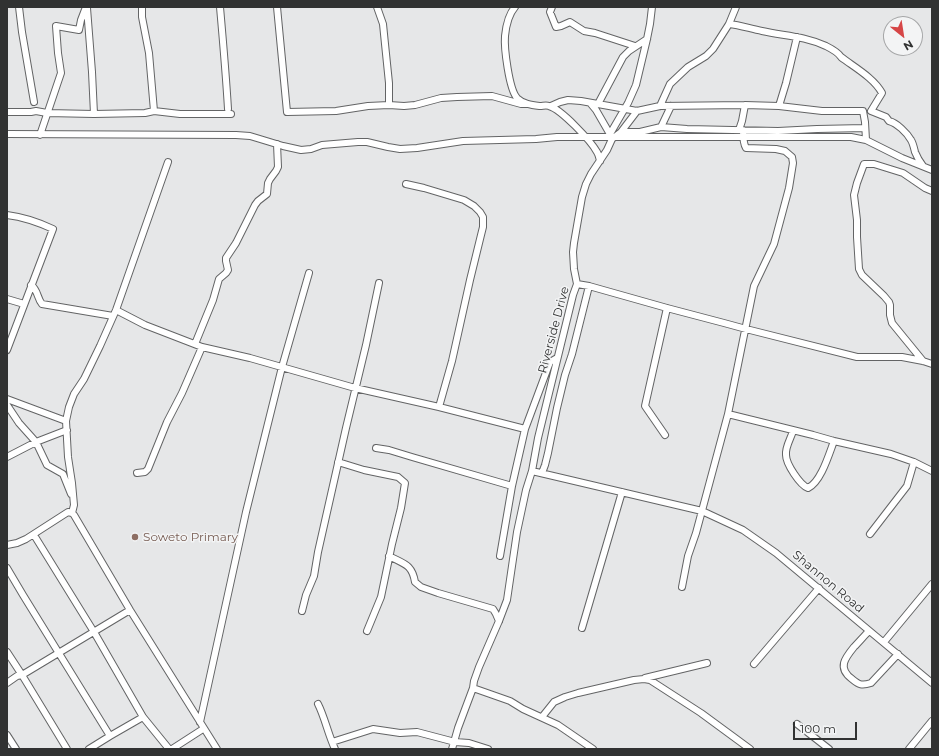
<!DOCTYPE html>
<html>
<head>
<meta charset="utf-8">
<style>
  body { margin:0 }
  #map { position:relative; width:939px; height:756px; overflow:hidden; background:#e6e7e8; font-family:Montserrat,sans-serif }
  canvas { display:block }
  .frame { position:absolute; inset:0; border:8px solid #313232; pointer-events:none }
  .north { position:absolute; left:883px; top:16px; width:40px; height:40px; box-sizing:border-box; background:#f3f4f5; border:1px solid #a5a6a7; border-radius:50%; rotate:150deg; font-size:11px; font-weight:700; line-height:16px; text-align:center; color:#313232 }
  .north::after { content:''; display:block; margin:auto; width:14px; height:18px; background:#d64647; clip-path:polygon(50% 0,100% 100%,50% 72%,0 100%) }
  .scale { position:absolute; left:793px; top:722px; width:64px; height:18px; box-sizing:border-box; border:2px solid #313232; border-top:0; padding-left:5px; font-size:12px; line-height:14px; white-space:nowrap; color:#313232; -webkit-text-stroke:3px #f3f4f5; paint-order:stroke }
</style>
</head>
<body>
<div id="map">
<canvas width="939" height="756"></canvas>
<div class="frame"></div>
<div class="north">N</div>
<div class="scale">100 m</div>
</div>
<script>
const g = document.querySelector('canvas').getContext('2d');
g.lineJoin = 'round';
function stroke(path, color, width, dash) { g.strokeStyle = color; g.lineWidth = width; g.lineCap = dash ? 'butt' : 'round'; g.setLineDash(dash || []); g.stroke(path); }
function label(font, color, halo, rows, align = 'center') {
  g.font = font + ' Montserrat,sans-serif'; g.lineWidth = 3; g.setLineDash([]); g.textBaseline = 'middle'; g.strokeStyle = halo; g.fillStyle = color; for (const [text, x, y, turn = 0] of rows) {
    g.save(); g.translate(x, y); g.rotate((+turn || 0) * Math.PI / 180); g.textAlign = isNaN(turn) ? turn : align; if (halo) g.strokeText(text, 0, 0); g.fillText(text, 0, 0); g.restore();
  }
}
const minor = new Path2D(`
  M19,7L22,32L34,102
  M142,7V17L149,53L154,111
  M220,7C223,41 226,75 228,109
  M277,7L287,112L336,111L368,106L389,105L404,106L415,105L441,98L457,97L492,96L521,104H527
  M377,7L383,24L385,44L389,83V105
  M515,7C509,14 506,26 505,36C504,48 509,89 517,98C523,104 532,105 540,106C543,106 546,105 549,106C561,109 591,141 597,152C599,155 599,157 600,161
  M552,7L550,12L556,27L561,26L570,22L584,31L595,33L635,46
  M87,8L92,72L94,114
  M729,24C740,25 751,29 762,31C785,36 804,36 826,46C832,49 838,52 841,57C854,67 874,78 882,93L871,111L886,117L889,121C897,123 907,133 911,140C913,143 914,148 915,152C917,157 920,162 923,166
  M591,104L596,110L611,136
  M598,104L623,57L629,51L647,39
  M745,105L779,106L822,111H863L865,122L866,140
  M551,106L560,102L568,100L581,101L637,111L660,106L745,105L742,121L739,130
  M660,106L670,84L688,67L706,56L713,49L729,24L736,7
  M779,106L786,83L797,37
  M7,112H31L36,111L47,113L94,114L145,113L154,111L180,114H231
  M661,127L671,106
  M621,132H640L661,127L687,129L778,131L817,129L865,128
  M7,134L236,135L250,136L260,139L283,146L301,150L311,149L322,145L358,142H367L388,147L400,149L417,148L463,141L536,139L557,137H851L866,140L902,158L932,170
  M610,134L628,103L636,85L647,39L650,24L652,7
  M40,135L61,73L58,53L56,26L79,30L81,20L86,7
  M406,184L424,188L464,200L474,206L480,212L483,217V227L481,235L470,280L452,361L439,407
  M7,215C23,217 38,222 53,229L7,350
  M577,284L574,269L573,252L574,243L582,197L586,184L591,174L607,150L612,139L621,132L637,111
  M31,285C38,290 37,298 42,304L113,316
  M7,299L24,304
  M116,310L145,325L202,347L250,358L355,388L439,407L525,429
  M195,344L213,300L219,279L226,273L228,270L226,261V258L236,243L255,205L258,201L267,194L268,183L270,179L276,171L278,167L277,144
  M923,361L892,323L890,315V305L889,302L884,296L862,275L859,269L857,237V220L854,195L857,183L864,164H874L903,173L925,188L932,191
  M7,399L66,421
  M7,405L19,423L36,442L47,465L63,474L71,494
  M728,414L813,435L834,441L891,454L914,462L932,471
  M793,431C791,438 785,447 786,455C786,464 800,485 808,488C821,482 829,454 834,441
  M665,435L645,406L667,308
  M376,448L389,450L412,457L512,486
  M7,457L36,442L67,430
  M338,462L364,470L398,477L405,483L401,508L392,544L381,597L367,631
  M532,471L702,511L743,530L776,553L932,683
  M137,473L145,472L148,469L167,422L182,393L202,347
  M542,473L545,465L548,453L557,408L565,375L572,354L589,286
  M72,513L74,505L72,483L68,457L66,421L69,407L74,394L84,379L100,346L116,310L168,162
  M72,513L74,515L130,610L217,749
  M870,534L907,486L914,462
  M34,535L94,632L143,717L169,749
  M7,545L17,543L26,539L68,512L72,513
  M389,556C404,564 412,564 415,582L421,587L438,593L493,609L496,614L499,621
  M500,556L512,486L525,429L550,362L557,358
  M7,568L23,595L110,736
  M682,587L688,556L696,533L728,414L754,286L774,244L789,188L793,163L792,157L785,151L776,149L746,148C743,143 743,136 743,130
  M302,611L306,595L314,576L318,552L346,428L366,345L379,283
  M582,628L622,492
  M869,631C864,636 859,642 854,647C845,658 837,668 852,679C859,685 862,686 871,683L898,654
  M884,642L932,584
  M7,652L22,675L67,749
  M754,664L819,588
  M645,678L707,663
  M7,683L17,676L22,675L130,610
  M473,688L474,681L479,667L499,621L507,600L517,532L526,490L532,471L538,438L573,295L577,284L589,286L667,308L724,323L746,329L857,357H902L923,361L932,364
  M318,704C325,718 328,734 335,749
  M542,717L554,702L565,697L578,693L634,680L644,679L650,680L701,713L750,749
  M200,722L246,512L282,367L309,273
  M797,724L829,749
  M7,735L16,749
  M332,742L373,729L400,733L417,732L455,742L469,743L488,749
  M89,749L110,736L143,717
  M172,749L203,729
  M452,749L458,728L473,688L510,701L523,709L558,725L593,749
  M909,749L932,721`);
const markers = [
  [135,537,4,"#8d6e63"]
];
const streetNames = [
  ["Riverside Drive",554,330,-75],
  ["Shannon Road",828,582,40]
];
const educationNames = [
  ["Soweto Primary",143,537]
];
stroke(minor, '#636465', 8);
stroke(minor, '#fff', 6);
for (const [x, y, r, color] of markers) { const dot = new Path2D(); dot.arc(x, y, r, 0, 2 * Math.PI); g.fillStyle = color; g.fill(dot); stroke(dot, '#f3f4f5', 1.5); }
label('12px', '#313232', '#f3f4f5', streetNames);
label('12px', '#785e54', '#f3f4f5', educationNames, 'left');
</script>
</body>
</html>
